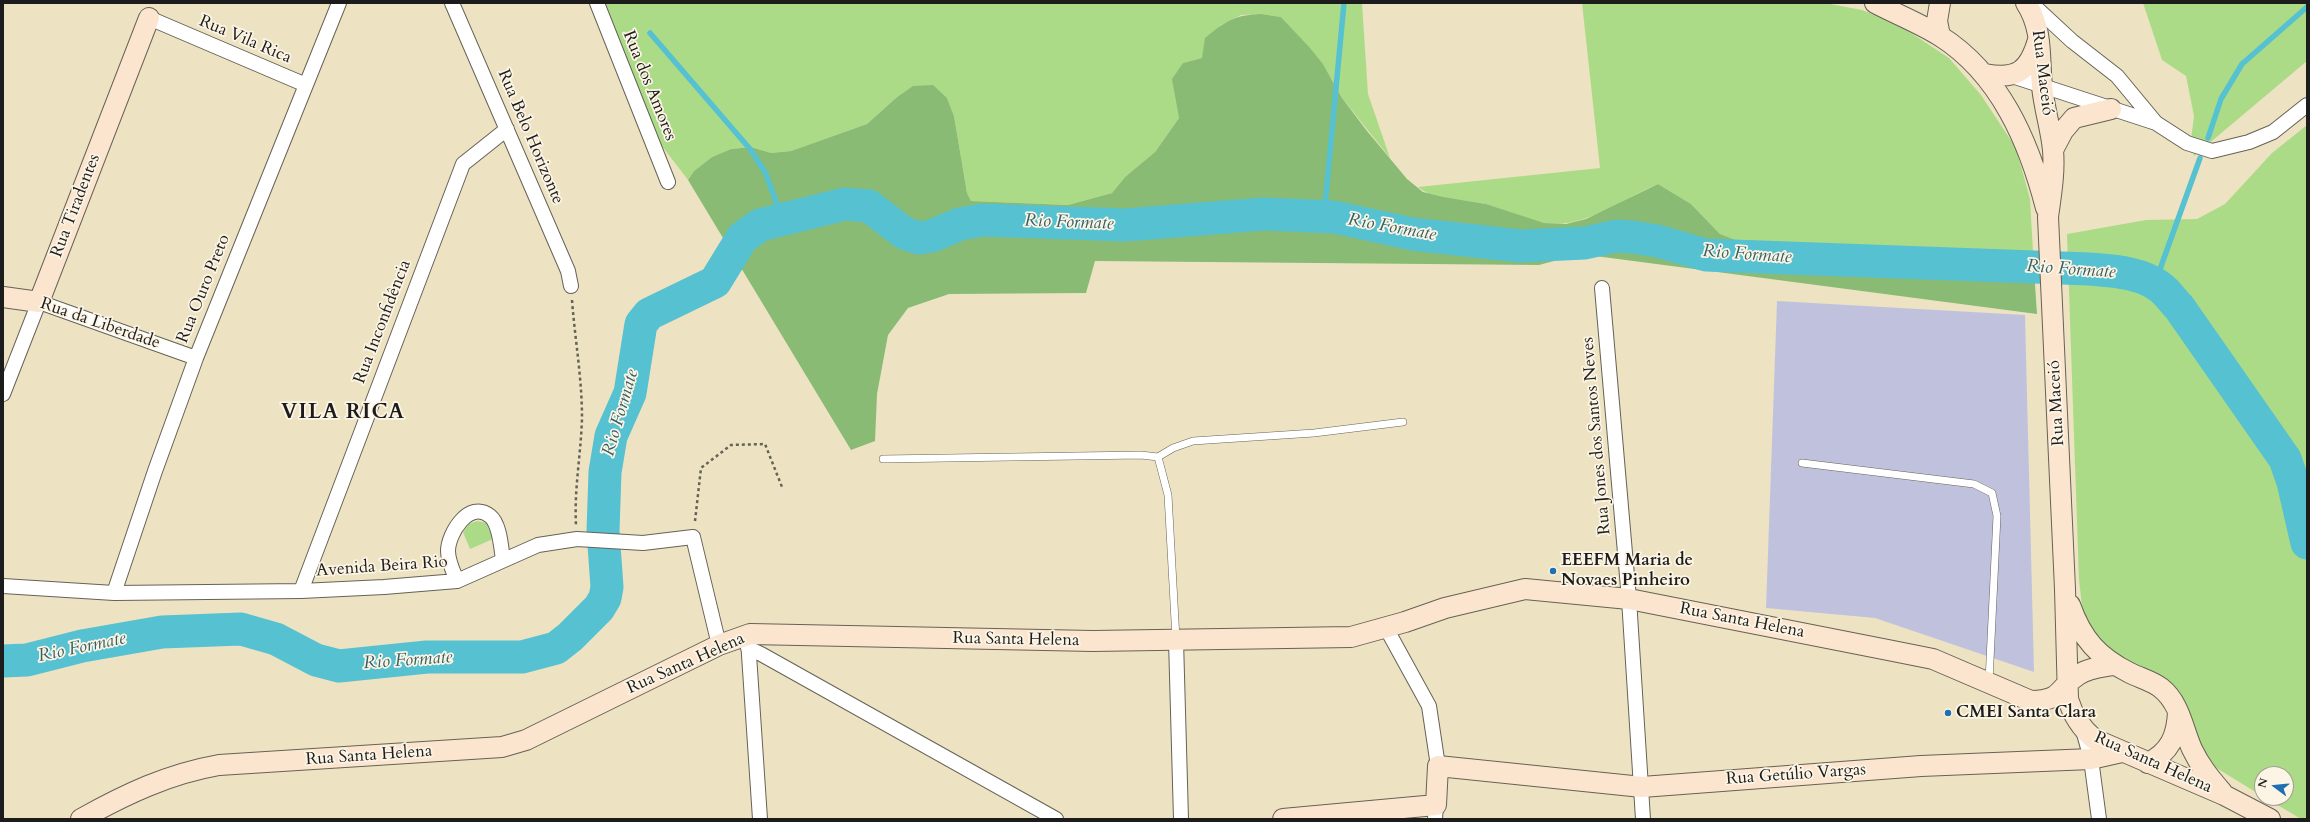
<!DOCTYPE html>
<html>
<head>
<meta charset="utf-8">
<style>
  body { margin:0 }
  #map { position:relative; width:2310px; height:822px; overflow:hidden; background:#ede3c3; font-family:Cardo,serif }
  canvas { display:block }
  .frame { position:absolute; inset:0; border:4px solid #1c1c1c; pointer-events:none }
  .north { position:absolute; left:2254px; top:766px; width:40px; height:40px; box-sizing:border-box; background:#fcf5e5; border:1px solid #a29e95; border-radius:50%; rotate:286deg; font-size:11px; font-weight:700; line-height:16px; text-align:center; color:#1c1c1c }
  .north::after { content:''; display:block; margin:auto; width:14px; height:18px; background:#1f6fb2; clip-path:polygon(50% 0,100% 100%,50% 72%,0 100%) }
</style>
</head>
<body>
<div id="map">
<canvas width="2310" height="822"></canvas>
<div class="frame"></div>
<div class="north">N</div>
</div>
<script>
const g = document.querySelector('canvas').getContext('2d');
g.lineJoin = 'round';
function fill(path, color) { g.fillStyle = color; g.fill(path, 'evenodd'); }
function stroke(path, color, width, dash) { g.strokeStyle = color; g.lineWidth = width; g.lineCap = dash ? 'butt' : 'round'; g.setLineDash(dash || []); g.stroke(path); }
function label(font, color, halo, rows, align = 'center') {
  g.font = font + ' Cardo,serif'; g.lineWidth = 3.5; g.setLineDash([]); g.textBaseline = 'middle'; g.strokeStyle = halo; g.fillStyle = color; for (const [text, x, y, turn = 0] of rows) {
    g.save(); g.translate(x, y); g.rotate((+turn || 0) * Math.PI / 180); g.textAlign = isNaN(turn) ? turn : align; if (halo) g.strokeText(text, 0, 0); g.fillText(text, 0, 0); g.restore();
  }
}
const industrial = new Path2D(`
  M1777,301L2025,315L2034,672L1875,618L1766,608Z`);
const green = new Path2D(`
  M595,3H1362L1368,94L1390,158L1342,98L1323,64L1281,17L1261,14L1241,15L1221,25L1202,58L1183,63L1179,118L1155,152L1125,177L1112,193L1068,205L971,201L967,193L954,116L947,98H896L867,124L791,151L771,153L751,147L731,149L712,157L694,171L688,180L635,111Z
  M1582,3H1825L1862,10L1899,25L1949,58L1981,95L2016,148L2030,199L2034,269L1896,265L1850,251L1843,245L1824,251L1801,252L1780,246H1761L1741,242L1720,234L1691,204L1658,184C1621,199 1586,229 1544,223C1524,220 1505,209 1485,204C1464,199 1436,202 1418,187L1600,168Z
  M2143,3H2307V61L2194,156L2191,140L2194,116L2186,76L2162,60Z
  M2307,125V819H2301L2266,798H2286V774H2262V796L2205,761L2189,720L2185,701L2175,690L2110,658L2083,615L2079,580L2067,234L2146,220L2197,219L2225,204L2272,153Z
  M477,521L487,523L493,539L470,549L463,532L469,524Z`);
const forest = new Path2D(`
  M1261,14L1281,17L1310,48L1323,64L1342,98L1367,131L1407,179L1423,192L1443,197L1486,204L1544,223L1566,224L1586,219L1658,184L1691,204L1720,234L1741,242L1761,246H1780L1801,252L1824,251L1843,245L1850,251L1896,265L2034,269L2037,314L1580,254L1539,265L1095,261L1086,293L949,294L908,308L888,335L877,394L875,441L851,450L688,180L694,171L712,157L731,149L751,147L771,153L791,151L867,124L896,98L913,86L933,85L947,98L954,116L967,193L971,201L1068,205L1112,193L1125,177L1155,152L1179,118L1172,79L1183,63L1202,58L1205,38C1226,21 1234,15 1261,14Z`);
const stream = new Path2D(`
  M650,33L750,149L765,172L783,220
  M2208,138L2221,99L2242,64L2307,7
  M1324,216L1344,3
  M2155,283L2200,158`);
const river = new Path2D(`
  M3,661L27,660L82,646L162,632L241,629L276,639L316,660L339,666L427,657H522L556,648L570,637L599,608L605,598L607,587L603,531L605,472L611,436L630,393L641,324L649,314L715,282L742,238L760,225L845,204L869,206L904,233L919,238L932,236L960,224L983,220L1125,225L1264,214L1334,217L1412,234L1520,246L1585,243L1616,236L1632,237L1657,241L1706,255L2089,269C2112,271 2141,272 2160,287C2167,292 2173,301 2179,307L2285,459L2293,482L2307,543`);
const path = new Path2D(`
  M572,300C575,340 582,378 582,418C581,454 574,489 576,525
  M695,521L701,468L731,445L765,444L782,487`);
const lane = new Path2D(`
  M1158,457L1173,448L1193,441L1314,433L1403,422
  M883,459L1141,455L1158,457L1168,495L1176,639
  M1802,463L1974,484L1992,493L1997,516L1989,681`);
const street = new Path2D(`
  M452,3L568,271L571,286
  M597,3L668,182
  M2031,3L2072,41L2117,76L2156,123
  M149,18L306,85
  M2012,76L2156,123L2187,143L2212,151L2249,142L2273,132L2307,105
  M1602,288L1629,599L1643,819
  M3,394L39,302L196,358
  M457,581C453,571 448,561 448,551C448,534 469,499 490,516C500,524 501,547 503,560
  M3,586L114,593L301,591L384,587L457,581L538,545L577,539L643,543L693,537L719,645
  M301,591L463,164L507,129
  M114,593L155,471L196,358L339,3
  M1385,626L1429,706L1438,766
  M748,640L760,819
  M1176,640L1181,819
  M748,648L761,654L1056,819
  M2083,730L2091,759L2099,819
  M1435,819L1436,805`);
const secondary = new Path2D(`
  M1875,3C1896,14 1919,23 1940,36C2000,74 2029,142 2046,208
  M1940,3L1937,21L1940,36
  M2026,3C2043,29 2039,57 2042,86C2044,108 2051,129 2053,150C2055,172 2051,195 2048,217L2065,589L2068,699C2073,716 2081,728 2094,739L2224,795L2270,819
  M1985,74C2017,80 2029,71 2038,40
  M2053,150L2063,131L2074,118L2111,109
  M3,297L39,302L149,18
  M2070,605C2082,639 2098,657 2130,673C2140,678 2152,681 2161,688C2180,703 2183,729 2192,749C2200,766 2210,778 2222,792
  M2148,763C2170,752 2177,736 2178,712
  M81,819C126,794 168,774 219,765L502,747L526,740L719,645L750,634L1093,641L1351,637L1405,622L1445,608L1525,589L1629,599L1893,651L1933,659L2031,701C2064,700 2056,689 2078,675C2088,668 2101,667 2113,665
  M1283,819L1436,805L1438,766L1642,787L1921,766L2091,759L2122,752`);
const markers = [
  [1553,571,4,"#1f6fb2"],
  [1948,713,4,"#1f6fb2"]
];
const streetNames = [
  ["Rua Vila Rica",245,40,23],
  ["Rua Maceió",2042,73,83],
  ["Rua dos Amores",649,86,68],
  ["Rua Belo Horizonte",530,137,67],
  ["Rua Tiradentes",76,206,-69],
  ["Rua Ouro Preto",204,289,-68],
  ["Rua Inconfidência",383,322,-69],
  ["Rua da Liberdade",100,324,19],
  ["Rua Maceió",2057,403,-93],
  ["Rua Jones dos Santos Neves",1597,436,-95],
  ["Avenida Beira Rio",382,567,-4],
  ["Rua Santa Helena",1742,621,11],
  ["Rua Santa Helena",1016,640,1],
  ["Rua Santa Helena",686,664,-24],
  ["Rua Santa Helena",369,756,-4],
  ["Rua Santa Helena",2153,763,24],
  ["Rua Getúlio Vargas",1796,775,-4]
];
const poiNames = [
  ["EEEFM Maria de",1561,561],
  ["Novaes Pinheiro",1561,581],
  ["CMEI Santa Clara",1956,713]
];
const waterNames = [
  ["Rio Formate",1069,223,2],
  ["Rio Formate",1392,228,10],
  ["Rio Formate",1747,255,4],
  ["Rio Formate",2071,270,4],
  ["Rio Formate",621,413,-74],
  ["Rio Formate",82,648,-12],
  ["Rio Formate",408,661,-4]
];
const districtNames = [
  ["VILA RICA",343,413]
];
fill(industrial, '#c0c2dd');
fill(green, '#acdb88');
fill(forest, '#89bb74');
stroke(stream, '#56c1d1', 5.5);
stroke(river, '#56c1d1', 33);
stroke(lane, '#656256', 8);
stroke(street, '#656256', 16);
stroke(secondary, '#656256', 22);
stroke(path, '#656256', 2.5, [3, 3]);
stroke(lane, '#fff', 7);
stroke(street, '#fff', 14);
stroke(secondary, '#fce5cf', 20);
for (const [x, y, r, color] of markers) { const dot = new Path2D(); dot.arc(x, y, r, 0, 2 * Math.PI); g.fillStyle = color; g.fill(dot); stroke(dot, '#fcf5e5', 1.5); }
label('17px', '#1c1c1c', '#fcf5e5', streetNames);
label('bold 17px', '#1c1c1c', '#fcf5e5', poiNames, 'left');
label('italic 18px', '#335e64', '#fcf5e5', waterNames);
g.letterSpacing = '1px';
label('bold 21px', '#1c1c1c', '#fcf5e5', districtNames);
g.letterSpacing = '0px';
</script>
</body>
</html>
